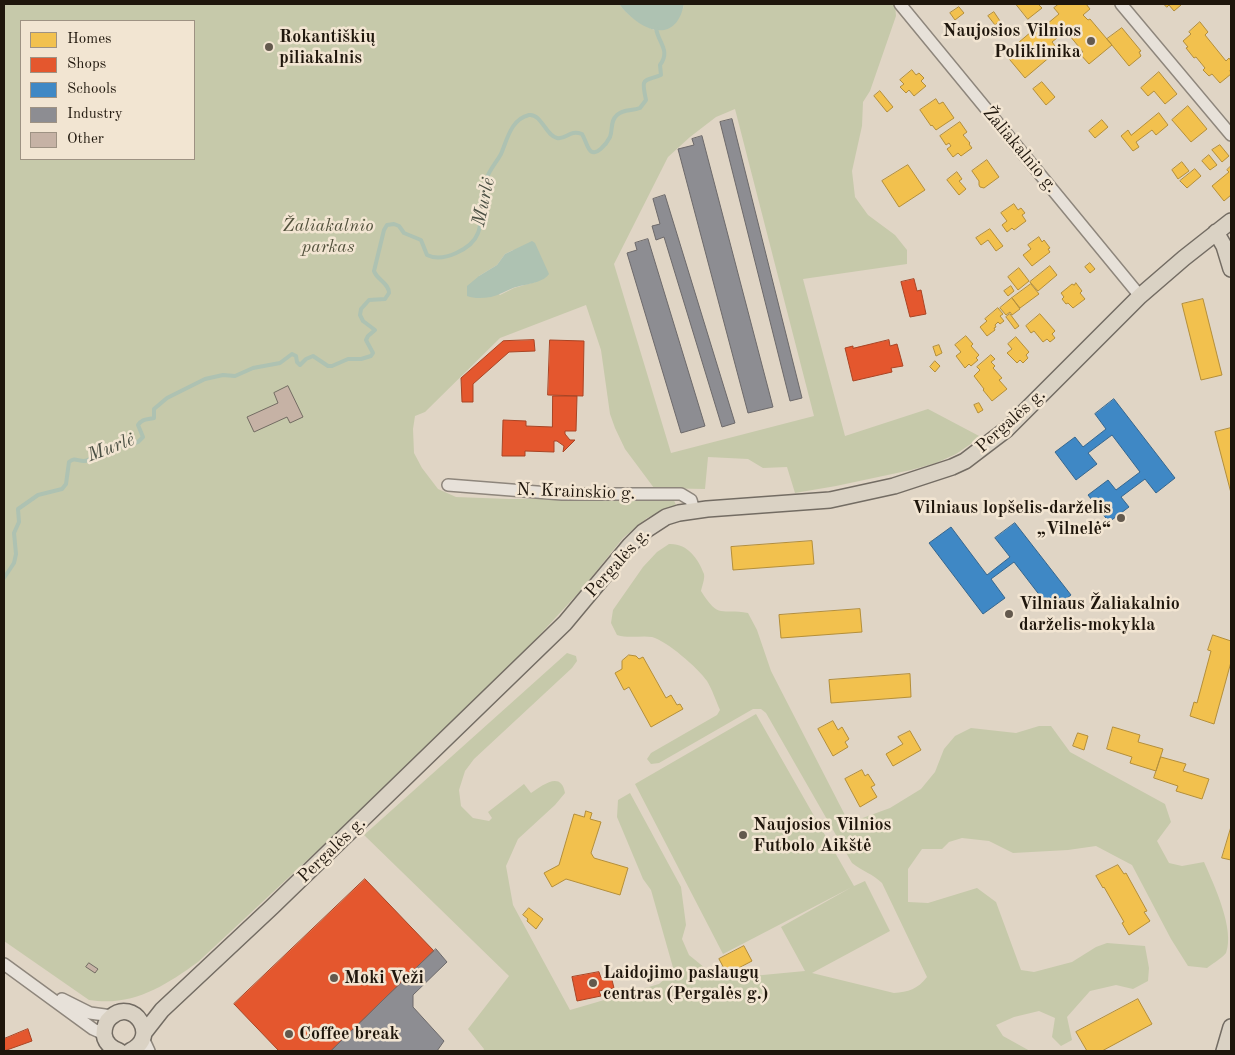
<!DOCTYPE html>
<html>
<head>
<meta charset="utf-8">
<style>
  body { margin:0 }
  #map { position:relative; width:1235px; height:1055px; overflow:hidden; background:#e0d5c5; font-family:"Old Standard TT",serif }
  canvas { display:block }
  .frame { position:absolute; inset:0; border:5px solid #1f160c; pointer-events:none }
  .legend { position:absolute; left:20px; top:20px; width:175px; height:140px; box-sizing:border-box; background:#f2e5d2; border:1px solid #9e9283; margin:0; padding:6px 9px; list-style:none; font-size:15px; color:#1f160c }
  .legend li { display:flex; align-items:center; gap:10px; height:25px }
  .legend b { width:25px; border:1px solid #9e9283 }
</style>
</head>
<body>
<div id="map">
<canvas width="1235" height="1055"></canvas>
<div class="frame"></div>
<ul class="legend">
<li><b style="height:14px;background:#f2c14e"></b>Homes</li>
<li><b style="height:14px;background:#e4572e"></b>Shops</li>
<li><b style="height:14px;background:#3f88c5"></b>Schools</li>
<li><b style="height:14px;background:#8d8d92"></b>Industry</li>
<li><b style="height:14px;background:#c6b2a5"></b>Other</li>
</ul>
</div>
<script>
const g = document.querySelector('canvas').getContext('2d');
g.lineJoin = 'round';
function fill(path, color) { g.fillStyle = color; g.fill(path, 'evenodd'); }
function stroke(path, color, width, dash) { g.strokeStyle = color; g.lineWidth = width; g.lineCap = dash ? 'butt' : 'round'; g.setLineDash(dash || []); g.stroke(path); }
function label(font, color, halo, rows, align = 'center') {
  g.font = font + ' "Old Standard TT",serif'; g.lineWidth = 5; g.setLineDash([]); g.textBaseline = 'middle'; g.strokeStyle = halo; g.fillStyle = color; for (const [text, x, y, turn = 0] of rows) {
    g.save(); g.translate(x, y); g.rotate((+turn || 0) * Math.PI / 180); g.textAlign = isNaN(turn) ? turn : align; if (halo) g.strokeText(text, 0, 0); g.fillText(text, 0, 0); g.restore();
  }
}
const green = new Path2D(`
  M4,4H619C629,17 641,24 656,31L683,9L684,4H895L896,16L870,91L863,102L862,126L852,171L855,197L868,215L895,235L907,250V264L803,279L845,436L928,409L981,437L956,454L936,463L911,470L836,486L795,493L787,467L763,468L748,459L708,457L705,489L654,488L625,449L615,428L610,414L601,350L586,305L500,338L425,412L415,416L413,429L414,453L422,468L438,489L456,497L509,499L673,498L676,505L647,518L623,538L582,589L523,653L332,837L198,962C165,986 132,1007 89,1000L4,941ZM21,21H194V159H21ZM735,109L814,416L671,453L614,264L668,157L690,137L716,117ZM513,250L535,282L514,288L500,295L479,276L497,265L505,254Z
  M669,544C687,543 698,558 704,574C705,579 702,586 701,591C719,620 721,608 748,613L757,630L771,671L849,823L890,808L921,789L935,772L944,749L955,736L971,728L1016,733L1039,726H1051L1070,752L1165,804L1171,822L1157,841L1169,863L1182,866L1204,862C1214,885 1235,929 1226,953C1221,959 1213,963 1207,968L1188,966L1171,939L1132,865L1096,846L1068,850L1013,853L989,841L962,838L949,842L942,849H922L908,869V902L928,903L977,888L996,902L1021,970L1034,972L1072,962L1096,947L1107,943L1145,946L1149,968L1148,981L1133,989L1116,985L1090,991L1067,1017L1072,1040L1061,1046L1052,1037L1055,1018L1039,1011L1014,1017L996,1025L1003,1036L1030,1051H483L484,1049L468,1029L509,976L364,835L567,653L576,656L577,661L572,668L474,759L465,771L459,790L461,806L473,818L489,821L492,818L488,812L524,784L531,793C542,786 561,770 565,793L555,805L518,839L506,866L513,905L570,1010L659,984L674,971L651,890L643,879L617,817L618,800L630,793L681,887L686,925L682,939L689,955L716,977L731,978L805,971L781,927L852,887L723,954L635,784L756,714L854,886L865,881L890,931L812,973L894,993C908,992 918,989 927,977L882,883C873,874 862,871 852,863L766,713L761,709H753L659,763L651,764L647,759L651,753L717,715L720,710C716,701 712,689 707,681C698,668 667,641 652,637C641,635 630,639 617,635L611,623L613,610L643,567L657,552Z`);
const water = new Path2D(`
  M619,4H684C675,48 638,29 619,4Z
  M532,241L535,243L549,274C542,284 524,284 513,288C505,291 499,295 491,297C483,298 475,299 467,296V286L479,276L497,265L505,254Z`);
const homes = new Path2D(`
  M1016,4H1038L1042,8L1028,19Z
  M1059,4H1086L1090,9L1083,15L1088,20L1090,19L1112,45L1089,64L1080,54L1083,52L1070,36L1072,34L1068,29L1052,42L1058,50L1025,78L1005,54L1038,26L1041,29L1059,14L1054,8Z
  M1164,4H1180L1181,5L1174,11L1169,5L1167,7Z
  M959,7L964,13L955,20L950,13Z
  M994,12L1000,21L995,25L988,16Z
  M1200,22L1208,32L1205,35L1226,61L1229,58L1231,61V69L1230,70L1231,74L1220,83L1212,74L1209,76L1203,70L1205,68L1196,57L1194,58L1186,48L1188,47L1183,41L1191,34L1189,32Z
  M1122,28L1141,51L1139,52L1141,56L1129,66L1107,39Z
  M912,70L916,75L919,73L924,78L921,81L926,86L914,96L909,90L906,93L900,87L904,84L900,80Z
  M1159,72L1177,94L1165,104L1154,91L1148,96L1141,88Z
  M1042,82L1055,97L1046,105L1033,89Z
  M880,91L893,107L887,112L874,96Z
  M936,99L939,104L943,102L954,118L936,130L932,125L931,126L920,110Z
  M1188,106L1207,129L1191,142L1172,120Z
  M1159,113L1168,125L1156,135L1152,130L1136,142L1139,147L1133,151L1121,136L1128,130L1131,135Z
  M1102,120L1108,127L1095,138L1089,131Z
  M960,122L967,132L963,135L970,143L969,144L972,148L961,156L958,153L953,157L947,149L951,146L949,143L946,145L940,136Z
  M1220,145L1229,156L1222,162L1212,150Z
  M1209,155L1217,165L1210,170L1202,161Z
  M987,160L999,177L984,188L980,187L979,185V181L972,171Z
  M1182,162L1189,171L1178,179L1172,170Z
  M908,165L925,190L899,207L882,181Z
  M1231,166V195L1224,201L1212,186L1229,172L1227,170Z
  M1195,169L1201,176L1187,188L1180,181Z
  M957,172L962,179L959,181L966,189L959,195L947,180Z
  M1014,204L1018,210L1021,208L1025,213L1022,215L1026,221L1014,230L1012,228L1007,232L1002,225L1007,221L1001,213Z
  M990,229L1003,246L996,251L988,240L981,245L976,238Z
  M1039,237L1042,242L1044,240L1050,248L1048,249L1050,252L1032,266L1023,255L1031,249L1028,245Z
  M1090,263L1095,269L1090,273L1085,267Z
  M1050,266L1057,275L1038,291L1030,282Z
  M1019,268L1029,281L1018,290L1008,277Z
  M1076,283L1082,291L1080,293L1085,299L1073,308L1068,303L1066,304L1062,299L1064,297L1061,293L1072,284L1074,285Z
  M1031,284L1039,294L1020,308L1012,298Z
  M1011,286L1014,291L1008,296L1004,291Z
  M1012,298L1020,309L1012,315L1010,312L1006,315L1000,308Z
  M1203,299L1222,375L1201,380L1182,304Z
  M998,308L1003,314L1000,316L1004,321L1000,324L998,322L995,325L996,327L994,328L995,330L987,336L980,327L987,321L985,319Z
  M1010,314L1019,326L1015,329L1006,317Z
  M1040,314L1055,331L1052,334L1055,338L1050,342L1047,339L1043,342L1034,331L1031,333L1026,326Z
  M966,336L973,344L971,346L979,355L976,358L978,360L971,366L969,364L965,368L956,356L961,352L955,345Z
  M1016,337L1029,352L1026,355L1028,358L1023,363L1020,360L1017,363L1007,353L1012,349L1008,344Z
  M939,345L942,353L936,356L933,347Z
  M991,355L995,359L991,362L995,366L993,368L1002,378L999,380L1007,389L992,401L983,390L984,389L974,376L980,370L977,367Z
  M935,361L940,366L935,372L930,367Z
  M979,403L983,410L978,413L974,405Z
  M1231,428V493L1215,432Z
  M812,541L814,564L733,570L731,547Z
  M860,609L862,632L781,638L779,615Z
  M1213,635L1231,641V662L1214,724L1190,716L1194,702L1197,703L1211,651L1208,650Z
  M629,655L636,656L639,659L643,657L666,698L671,695L677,705L680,704L683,709L651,727L629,687L624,690L615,673L622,669V661Z
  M910,674L911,697L831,703L829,680Z
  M833,721L838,730L842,727L849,739L845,742L848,747L833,756L818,729Z
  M1113,727L1140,735L1138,742L1163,749L1156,771L1130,763L1132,757L1107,749Z
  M910,731L921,750L893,766L886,754L903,744L898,737Z
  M1078,733L1088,736L1084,750L1073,746Z
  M1161,757L1186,764L1183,771L1209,779L1202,799L1176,791L1178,786L1154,778Z
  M862,770L865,776L868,774L875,785L871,787L877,797L860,807L845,779Z
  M586,811L592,813L590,819L601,822L591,853L594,858L628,868L620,895L566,879L552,887L544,873L559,865L574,814L584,817Z
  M1231,827V860L1222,858Z
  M1118,865L1124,874L1126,873L1147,911L1144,912L1150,921L1129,935L1122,923L1124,922L1104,887L1103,888L1096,876Z
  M529,908L543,919L536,929L527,921L528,919L523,915Z
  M744,946L752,961L727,974L719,959Z
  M1138,999L1152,1024L1102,1051H1087L1076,1032Z`);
const shops = new Path2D(`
  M914,279L917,291L921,290L926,314L910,317L901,282Z
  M534,340L535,351L509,352L473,384V402H462L461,378L503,341Z
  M550,340L584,341L583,396L548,395Z
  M889,340L890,346L897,344L903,366L891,368L892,372L853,381L845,348L853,346V348Z
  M553,396H577L576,431H565V434L570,440H575L563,452L564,446L557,441H554V452L525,451V456H502L503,420L526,421V426L552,427Z
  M365,879L434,951L331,1051H279L234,1004Z
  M599,972L601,978L611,976L614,988L599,991L601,996L577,1001L572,977Z
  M28,1029L32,1041L4,1051V1039Z`);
const schools = new Path2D(`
  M1114,399L1175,478L1156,493L1145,479L1121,497L1129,507L1109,522L1088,495L1108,480L1116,490L1140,472L1112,435L1088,453L1097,464L1076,480L1055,452L1075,437L1083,447L1106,429L1095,414Z
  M1015,523L1071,595L1051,610L1014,562L991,579L1005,598L983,614L929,543L951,527L987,575L1010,557L995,538Z`);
const industry = new Path2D(`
  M732,119L802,398L790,401L720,122Z
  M702,136L773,407L748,413L678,149L694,145L692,139Z
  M665,195L735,423L722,427L664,237L656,240L652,226L660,224L653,199Z
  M648,239L705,426L681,433L627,253L637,250L635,243Z
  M436,949L447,962L413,995V1007L444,1041L437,1051H331Z`);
const stream = new Path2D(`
  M4,578L14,563L16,554L14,533L19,522L18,509L38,495L62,489L66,484L69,462C75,457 77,461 84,461C90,461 97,455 102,452C113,447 126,445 138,442L143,437L138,425C143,418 147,420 154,418V409L167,398L205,379L223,375L235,376L253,368L280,363L292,354L296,356L297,362L300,365L306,359L313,356L328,366H332L348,359H361L371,356L373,353L366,340L368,336L375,330L363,321L360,315L361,309L369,300L385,299L389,293C389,283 377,280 374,271L384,230L387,225L394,224L399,226L404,233L421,240L427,255C443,263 472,249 478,233C482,224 479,216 480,207C481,198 483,189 486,180C489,170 496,163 501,154C507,140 511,119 529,115C541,113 546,136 557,138C567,140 569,129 582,134C585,139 586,144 589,149C595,159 607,143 610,137C613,129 610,121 617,115C623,109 632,111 640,108L646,100C641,77 643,82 661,75L660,65C671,50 658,43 656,28`);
const building = new Path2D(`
  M288,386L303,417L290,423L287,417L254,432L247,417L278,403L274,393Z
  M89,963L98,969L95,973L86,967Z`);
const minor = new Path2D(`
  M900,4L1140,296
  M1121,4L1231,135
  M448,485L562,494H681L691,500L694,510
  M4,964L93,1029L104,1034
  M62,999L90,1013L112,1016
  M143,1038L149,1051`);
const major = new Path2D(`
  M1216,232L1224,246L1231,269
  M144,1033L162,1010L272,907L565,623L630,545L643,532L666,517L679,513L707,509L830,500L894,486L952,467L965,461L1007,429L1140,296L1184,258L1231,221
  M119,1051C111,1048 105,1043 104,1034C104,1028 106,1021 111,1017C133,997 161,1037 130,1051
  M1224,1051L1231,1027`);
const markers = [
  [1091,41,5,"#63594d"],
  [269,47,5,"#63594d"],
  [1121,518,5,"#63594d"],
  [1009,614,5,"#63594d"],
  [743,835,5,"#63594d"],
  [334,978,5,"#63594d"],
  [593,983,5,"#63594d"],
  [289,1034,5,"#63594d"]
];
const poiNames = [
  ["Naujosios Vilnios",1081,31,"right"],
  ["Poliklinika",1081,52,"right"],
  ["Rokantiškių",279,37],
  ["piliakalnis",279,58],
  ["Vilniaus lopšelis-darželis",1111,508,"right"],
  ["„Vilnelė“",1111,529,"right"],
  ["Vilniaus Žaliakalnio",1019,604],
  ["darželis-mokykla",1019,625],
  ["Naujosios Vilnios",753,825],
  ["Futbolo Aikštė",753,846],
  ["Laidojimo paslaugų",603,973],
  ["centras (Pergalės g.)",603,994],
  ["Moki Veži",344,978],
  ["Coffee break",299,1034]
];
const streetNames = [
  ["Žaliakalnio g.",1020,150,50],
  ["Pergalės g.",1011,421,-42],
  ["N. Krainskio g.",576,492,2],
  ["Pergalės g.",618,563,-48],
  ["Pergalės g.",332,850,-44]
];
const parkNames = [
  ["Žaliakalnio",328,226],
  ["parkas",328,247]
];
const waterNames = [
  ["Murlė",484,202,-78],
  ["Murlė",111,448,-21]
];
fill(green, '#c6c9aa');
fill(water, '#aec2b2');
fill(homes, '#f2c14e');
stroke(homes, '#b38e3a', 1);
fill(shops, '#e4572e');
stroke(shops, '#a94424', 1);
fill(schools, '#3f88c5');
stroke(schools, '#35668e', 1);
fill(industry, '#8d8d92');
stroke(industry, '#6c696a', 1);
stroke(stream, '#aec2b2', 4);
fill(building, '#c6b2a5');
stroke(building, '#736c63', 1);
stroke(minor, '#8e867c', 14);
stroke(major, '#736c63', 18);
stroke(minor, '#e7e1d9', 11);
stroke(major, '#dad2c4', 15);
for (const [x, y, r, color] of markers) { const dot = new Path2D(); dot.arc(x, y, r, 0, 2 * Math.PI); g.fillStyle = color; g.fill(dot); stroke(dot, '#f2e5d2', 2); }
label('bold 18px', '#1f160c', '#f2e5d2', poiNames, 'left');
label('18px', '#1f160c', '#f2e5d2', streetNames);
label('italic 18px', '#52513c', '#f2e5d2', parkNames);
label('italic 19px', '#4a4f43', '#f2e5d2', waterNames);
</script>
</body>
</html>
